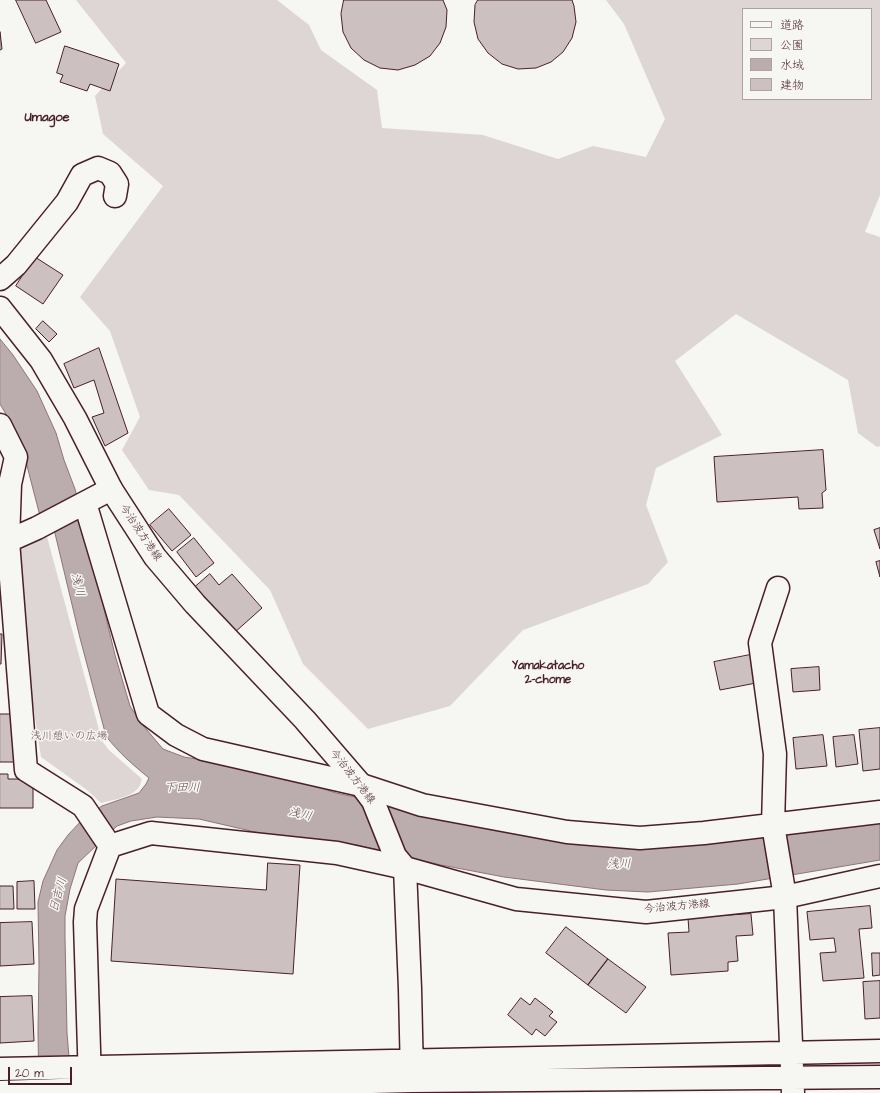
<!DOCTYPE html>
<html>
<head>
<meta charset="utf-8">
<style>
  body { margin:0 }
  #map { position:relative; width:880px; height:1093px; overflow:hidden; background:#f6f6f2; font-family:"Architects Daughter","Klee One",sans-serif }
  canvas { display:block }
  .legend { position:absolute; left:742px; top:8px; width:130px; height:92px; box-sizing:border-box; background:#f6f6f2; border:1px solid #b1a0a2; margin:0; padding:5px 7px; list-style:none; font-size:12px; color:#4a1f2b }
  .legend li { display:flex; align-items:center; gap:8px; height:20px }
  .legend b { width:20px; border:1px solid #b1a0a2 }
  .scale { position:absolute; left:8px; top:1067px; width:64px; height:18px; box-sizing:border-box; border:2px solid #4a1f2b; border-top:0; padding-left:5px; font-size:12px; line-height:14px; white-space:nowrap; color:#4a1f2b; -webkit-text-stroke:3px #f6f6f2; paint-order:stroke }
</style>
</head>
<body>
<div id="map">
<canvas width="880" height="1093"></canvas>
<ul class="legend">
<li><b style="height:5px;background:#f6f6f2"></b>道路</li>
<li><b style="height:11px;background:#ddd6d5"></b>公園</li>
<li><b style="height:11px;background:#bbadae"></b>水域</li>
<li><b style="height:11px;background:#ccc1c0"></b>建物</li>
</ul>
<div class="scale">20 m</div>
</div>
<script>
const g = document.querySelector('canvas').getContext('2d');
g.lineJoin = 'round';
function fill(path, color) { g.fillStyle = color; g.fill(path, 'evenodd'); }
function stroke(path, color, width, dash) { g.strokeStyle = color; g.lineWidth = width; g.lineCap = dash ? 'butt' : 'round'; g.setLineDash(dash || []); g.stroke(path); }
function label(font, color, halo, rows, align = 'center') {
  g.font = font + ' "Architects Daughter","Klee One",sans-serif'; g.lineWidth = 3; g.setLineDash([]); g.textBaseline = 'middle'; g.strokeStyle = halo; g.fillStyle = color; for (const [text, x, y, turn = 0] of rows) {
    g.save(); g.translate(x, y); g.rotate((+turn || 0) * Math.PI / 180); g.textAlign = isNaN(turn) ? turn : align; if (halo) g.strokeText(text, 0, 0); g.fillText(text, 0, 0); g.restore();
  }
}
const green = new Path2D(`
  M76,0H277L309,25L321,50L377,90L382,128L483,135L558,159L593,146L646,157L665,119L624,24L606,0H880V195L865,232L880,237V446L877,447L858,433L848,380L736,314L675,361L722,435L656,468L646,505L668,562L648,584L523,630L450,706L368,729L303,664L270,590L179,495L149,490L122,450L140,417L110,331L80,297L163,186L103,134L95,96L126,63ZM743,9H871V99H743Z
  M46,533L102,741L109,750L142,779C141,779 141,784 140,785C135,797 112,800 101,803L87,790L41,757L23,637L16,543Z`);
const water = new Path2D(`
  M0,339L13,355L37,391L56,433L64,460L75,489L115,655L130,706L141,723L163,749L184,757L209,761L281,775L336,793L411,809L548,835L880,817V860L738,884L648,892L606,890L504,877L441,865L357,845L268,835L199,819L157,817L131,821L117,826L78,863L70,889L65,916V937L67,1033L72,1093H39L38,1032L39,965L38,902L43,881L57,850L68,835L82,820L102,806L139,793L146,784L149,778C133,765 118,752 106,736L80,638L53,525L40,516L25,458L7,416L0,404Z`);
const building = new Path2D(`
  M16,0H46L61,32L36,43Z
  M344,0H443L447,10L446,27L440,43L430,56L415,65L398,70L380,68L364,60L351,48L343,32L341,14Z
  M478,0H572L574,6L576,22L572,38L563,52L551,62L536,68L518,69L502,64L488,53L478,39L474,22L475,5Z
  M0,32L2,49L0,50Z
  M65,46L119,64L110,91L90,84L87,91L60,82L63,75L57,73Z
  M35,257L63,275L43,304L16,286Z
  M43,321L57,334L49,342L36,329Z
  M99,348L128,433L105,446L92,417L104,413L94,380L74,388L64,364Z
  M823,450L826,490L822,493L823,508L799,509L798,497L717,502L714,457Z
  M169,509L191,535L172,551L150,525Z
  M880,528V549L874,530Z
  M194,538L214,563L196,577L177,552Z
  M880,561V577L876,562Z
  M210,574L219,585L232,574L262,608L234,633L194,588Z
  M0,634H2L1,664H0Z
  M750,655L756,683L720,690L714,662Z
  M819,667L820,690L793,692L791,669Z
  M0,714H12V740H21L22,762H0Z
  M880,728V769L863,771L859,730Z
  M823,735L827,766L796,769L793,738Z
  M854,735L858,764L836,767L833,737Z
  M0,774H8V779H33V808H0Z
  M268,863L300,865L293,974L111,961L116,879L266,890Z
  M34,881L35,909H17V882Z
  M0,886H13L14,909H0Z
  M870,906L872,928L859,929L864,978L823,981L820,953L836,952L834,938L810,940L807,912Z
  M751,914L753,935L736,936L738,961L728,962V971L671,975L668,933L689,932L688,918Z
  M32,922L34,964L0,966V923Z
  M566,927L608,959L588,985L546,953Z
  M872,953H880V975L873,976Z
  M608,959L646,987L626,1013L588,985Z
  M880,981V1018L865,1019L863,982Z
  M32,996L34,1041L0,1043V997Z
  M521,998L530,1005L535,998L553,1012L549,1016L557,1022L545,1036L536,1029L532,1035L508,1015Z`);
const minor = new Path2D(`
  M0,279L16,265L67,202L82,175L98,168L110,173L117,184L115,196
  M0,425L16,457L10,484L8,541
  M85,503L148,714L176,735L203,749L361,785L422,805L567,832L640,838L704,833L880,812
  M778,588L760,643L775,754L773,825L785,897L793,1093
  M110,846L151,833L337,853L405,868L410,989L412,1076
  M110,846L83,806L26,770L8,541L37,528L111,489
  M0,1069L880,1051
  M90,1082L85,922L86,909L110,846
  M0,1092L90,1089L412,1081L880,1077`);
const major = new Path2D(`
  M0,308L41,360L75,418L111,489L155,557L195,604L305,720L361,785L373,801L395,856L405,868L516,899L646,912L785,897L880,876`);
const streetNames = [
  ["今治波方港線",140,533,56],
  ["今治波方港線",352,777,52],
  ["今治波方港線",677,907,-5]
];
const parkNames = [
  ["浅川憩いの広場",69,737]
];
const waterNames = [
  ["浅川",77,585,75],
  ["下田川",182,788],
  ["浅川",300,815,12],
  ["浅川",619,865,-1],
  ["日吉川",59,895,-74]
];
const neighbourhoodNames = [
  ["Yamakatacho",548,666],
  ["2-chome",548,680]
];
const quarterNames = [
  ["Umagoe",47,118]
];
fill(green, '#ddd6d5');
fill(water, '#bbadae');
stroke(water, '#8e747a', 1);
fill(building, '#ccc1c0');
stroke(building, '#4a1f2b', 1);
stroke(minor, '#4a1f2b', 25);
stroke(major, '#4a1f2b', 25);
stroke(minor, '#f6f6f2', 22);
stroke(major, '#f6f6f2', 22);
label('11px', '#4a1f2b', '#f6f6f2', streetNames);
label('11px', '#6f4d56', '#f6f6f2', parkNames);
label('italic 12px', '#6c4a52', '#f6f6f2', waterNames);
label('bold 12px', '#4a1f2b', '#f6f6f2', neighbourhoodNames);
label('bold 13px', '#4a1f2b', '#f6f6f2', quarterNames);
</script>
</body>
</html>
